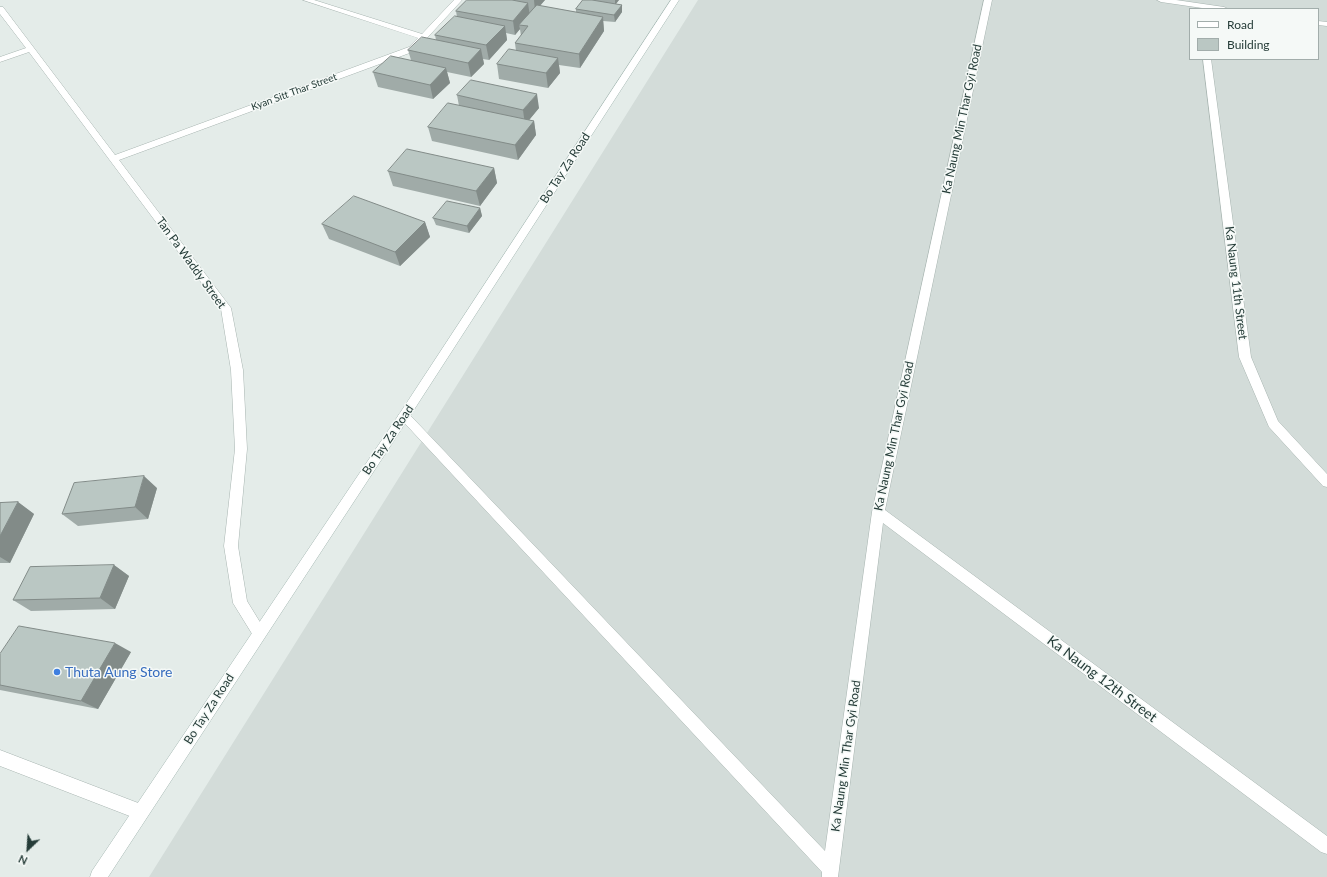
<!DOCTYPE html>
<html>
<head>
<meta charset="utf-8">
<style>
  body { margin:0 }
  #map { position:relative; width:1327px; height:877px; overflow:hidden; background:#e4ece9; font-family:Lato,sans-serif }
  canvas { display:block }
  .legend { position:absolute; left:1189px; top:8px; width:130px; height:52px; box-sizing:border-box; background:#f5f9f7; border:1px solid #a2adab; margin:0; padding:5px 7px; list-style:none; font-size:12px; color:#253c38 }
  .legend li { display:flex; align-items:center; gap:8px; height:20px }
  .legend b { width:20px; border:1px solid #a2adab }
  .north { position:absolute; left:8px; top:829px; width:40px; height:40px; -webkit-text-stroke:3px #f5f9f7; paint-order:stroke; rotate:205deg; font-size:11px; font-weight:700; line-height:16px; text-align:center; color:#253c38 }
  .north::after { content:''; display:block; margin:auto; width:14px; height:18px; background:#253c38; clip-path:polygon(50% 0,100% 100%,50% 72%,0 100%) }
</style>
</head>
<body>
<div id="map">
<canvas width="1327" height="877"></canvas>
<ul class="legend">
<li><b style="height:5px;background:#fff"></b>Road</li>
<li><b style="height:11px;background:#bac7c3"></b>Building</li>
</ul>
<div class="north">N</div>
</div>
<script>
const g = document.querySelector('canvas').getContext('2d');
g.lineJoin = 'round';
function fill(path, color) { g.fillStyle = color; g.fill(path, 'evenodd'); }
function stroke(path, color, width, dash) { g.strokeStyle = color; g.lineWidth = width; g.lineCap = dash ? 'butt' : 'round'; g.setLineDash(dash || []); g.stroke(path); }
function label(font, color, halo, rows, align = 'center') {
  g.font = font + ' Lato,sans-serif'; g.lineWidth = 3; g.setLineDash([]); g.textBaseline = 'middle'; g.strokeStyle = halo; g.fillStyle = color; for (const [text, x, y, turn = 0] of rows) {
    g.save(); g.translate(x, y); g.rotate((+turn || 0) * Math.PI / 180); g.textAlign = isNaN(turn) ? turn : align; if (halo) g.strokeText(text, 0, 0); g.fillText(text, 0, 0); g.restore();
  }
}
const built = new Path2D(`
  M698,0H1327V877H149ZM1190,9H1318V59H1190Z`);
const minor = new Path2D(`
  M303,0H314L422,34L454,0H462L415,51L119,160L231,308L243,370L247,449L238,546L247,601L266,632L264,637L259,639L254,637L233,603L224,546L235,449L231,370L221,309L29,52L0,62V57L26,48L0,14V7H3L115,155L409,47L418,38Z
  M984,0H992L885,510L1327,836V854L1321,852L883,523L838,877H822V872L398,416L400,413L404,411L408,413L825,851L872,512Z
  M1157,0H1176L1224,7L1228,9H1209L1161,2Z
  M1318,21L1327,22V26L1318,25Z
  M1203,59H1211L1251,357L1278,421L1327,474V487L1323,486L1269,427L1239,357Z
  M0,750L146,806L148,812L146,818L140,820L0,766Z`);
const secondary = new Path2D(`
  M671,0H679L408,419L108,877H90L92,871L400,413Z`);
const wall = new Path2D(`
  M467,0H545L540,6L576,12V9L583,0H580H619L616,4L622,5V12L615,22L603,21L604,31L580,68L559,65L560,73L548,88L499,79L497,64L516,51L515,43L521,36L520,29L515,35L506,33L507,40L489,60L483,59L484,64L471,77L447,72L450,83L433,99L378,87L373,72L411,60L408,50L436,40L435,35L457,17L456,11Z
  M457,95L539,108L529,120L534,121L536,135L518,160L432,141L428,127L459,106Z
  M494,168L497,183L480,206L393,186L388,171Z
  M480,208L482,216L469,233L436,225L433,218Z
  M425,222L430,237L400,266L329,239L322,224Z
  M157,488L148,519L78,526L62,514Z
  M18,502L34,514L10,563H0V503Z
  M114,565L129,576L115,609L31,611L13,600Z
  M131,652L98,709L0,690V654Z`);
const shadedWall = new Path2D(`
  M534,0H545L535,11Z
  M615,0H619L615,5Z
  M528,3L530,17L519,25L520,29L515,35L513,21Z
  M622,5V12L615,22L614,15Z
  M603,17L604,31L580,68L579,54Z
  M505,26L507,40L489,60L486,45Z
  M481,49L484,64L471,77L468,63Z
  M558,58L560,73L548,88L546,73Z
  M446,68L450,83L433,99L430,85Z
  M537,94L539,108L525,125L523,110Z
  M534,121L536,135L518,160L515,145Z
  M494,168L497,183L480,206L476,191Z
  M480,208L482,216L469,233L467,226Z
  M425,222L430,237L400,266L395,252Z
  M144,476L157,488L148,519L135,507Z
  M18,502L34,514L10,563L0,557V536Z
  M114,565L129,576L115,609L100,598Z
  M115,643L131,652L98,709L81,701Z`);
const building = new Path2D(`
  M467,0H512L528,3L513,21L456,11Z
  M583,0H592L622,5L614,15L576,9Z
  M537,5L603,17L579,54L515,43L528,26L519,25Z
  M455,16L505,26L486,45L435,35Z
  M422,37L481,49L468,63L408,50Z
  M509,49L558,58L546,73L497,64Z
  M391,56L446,68L430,85L373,72Z
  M471,80L537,94L523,110L457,95Z
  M448,103L534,121L515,145L428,127Z
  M407,149L494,168L476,191L388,171Z
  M354,196L425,222L395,252L322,224Z
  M447,201L480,208L467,226L433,218Z
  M144,476L135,507L62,514L74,483Z
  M18,502L0,536V503Z
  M114,565L100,598L13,600L30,567Z
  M19,626L115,643L81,701L0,685V654Z`);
const markers = [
  [57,672,4,"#3f7fe0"]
];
const farStreetnames = [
  ["Kyan Sitt Thar Street",294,92,-20]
];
const streetNames = [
  ["Ka Naung Min Thar Gyi Road",962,119,-78],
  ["Bo Tay Za Road",565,168,-57],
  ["Tan Pa Waddy Street",191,263,54],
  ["Ka Naung 11th Street",1236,283,83],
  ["Ka Naung Min Thar Gyi Road",894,436,-78],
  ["Bo Tay Za Road",388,440,-56],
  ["Bo Tay Za Road",209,709,-57],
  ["Ka Naung Min Thar Gyi Road",846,756,-82]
];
const nearShopnames = [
  ["Thuta Aung Store",65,672]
];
const nearStreetnames = [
  ["Ka Naung 12th Street",1102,679,37]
];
fill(built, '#d3dcd9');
stroke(minor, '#a7b4b0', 1);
stroke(secondary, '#a4b7b2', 1);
fill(minor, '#fff');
fill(secondary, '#fff');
fill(wall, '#a0aba8');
fill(shadedWall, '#828b88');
fill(building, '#bac7c3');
stroke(building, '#828b88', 1);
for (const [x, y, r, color] of markers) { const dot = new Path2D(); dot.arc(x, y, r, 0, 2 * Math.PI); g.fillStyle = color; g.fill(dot); stroke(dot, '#f5f9f7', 1.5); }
label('10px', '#253c38', '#f5f9f7', farStreetnames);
label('12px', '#253c38', '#f5f9f7', streetNames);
label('14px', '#366cbe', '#f5f9f7', nearShopnames, 'left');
label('14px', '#253c38', '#f5f9f7', nearStreetnames);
</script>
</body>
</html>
